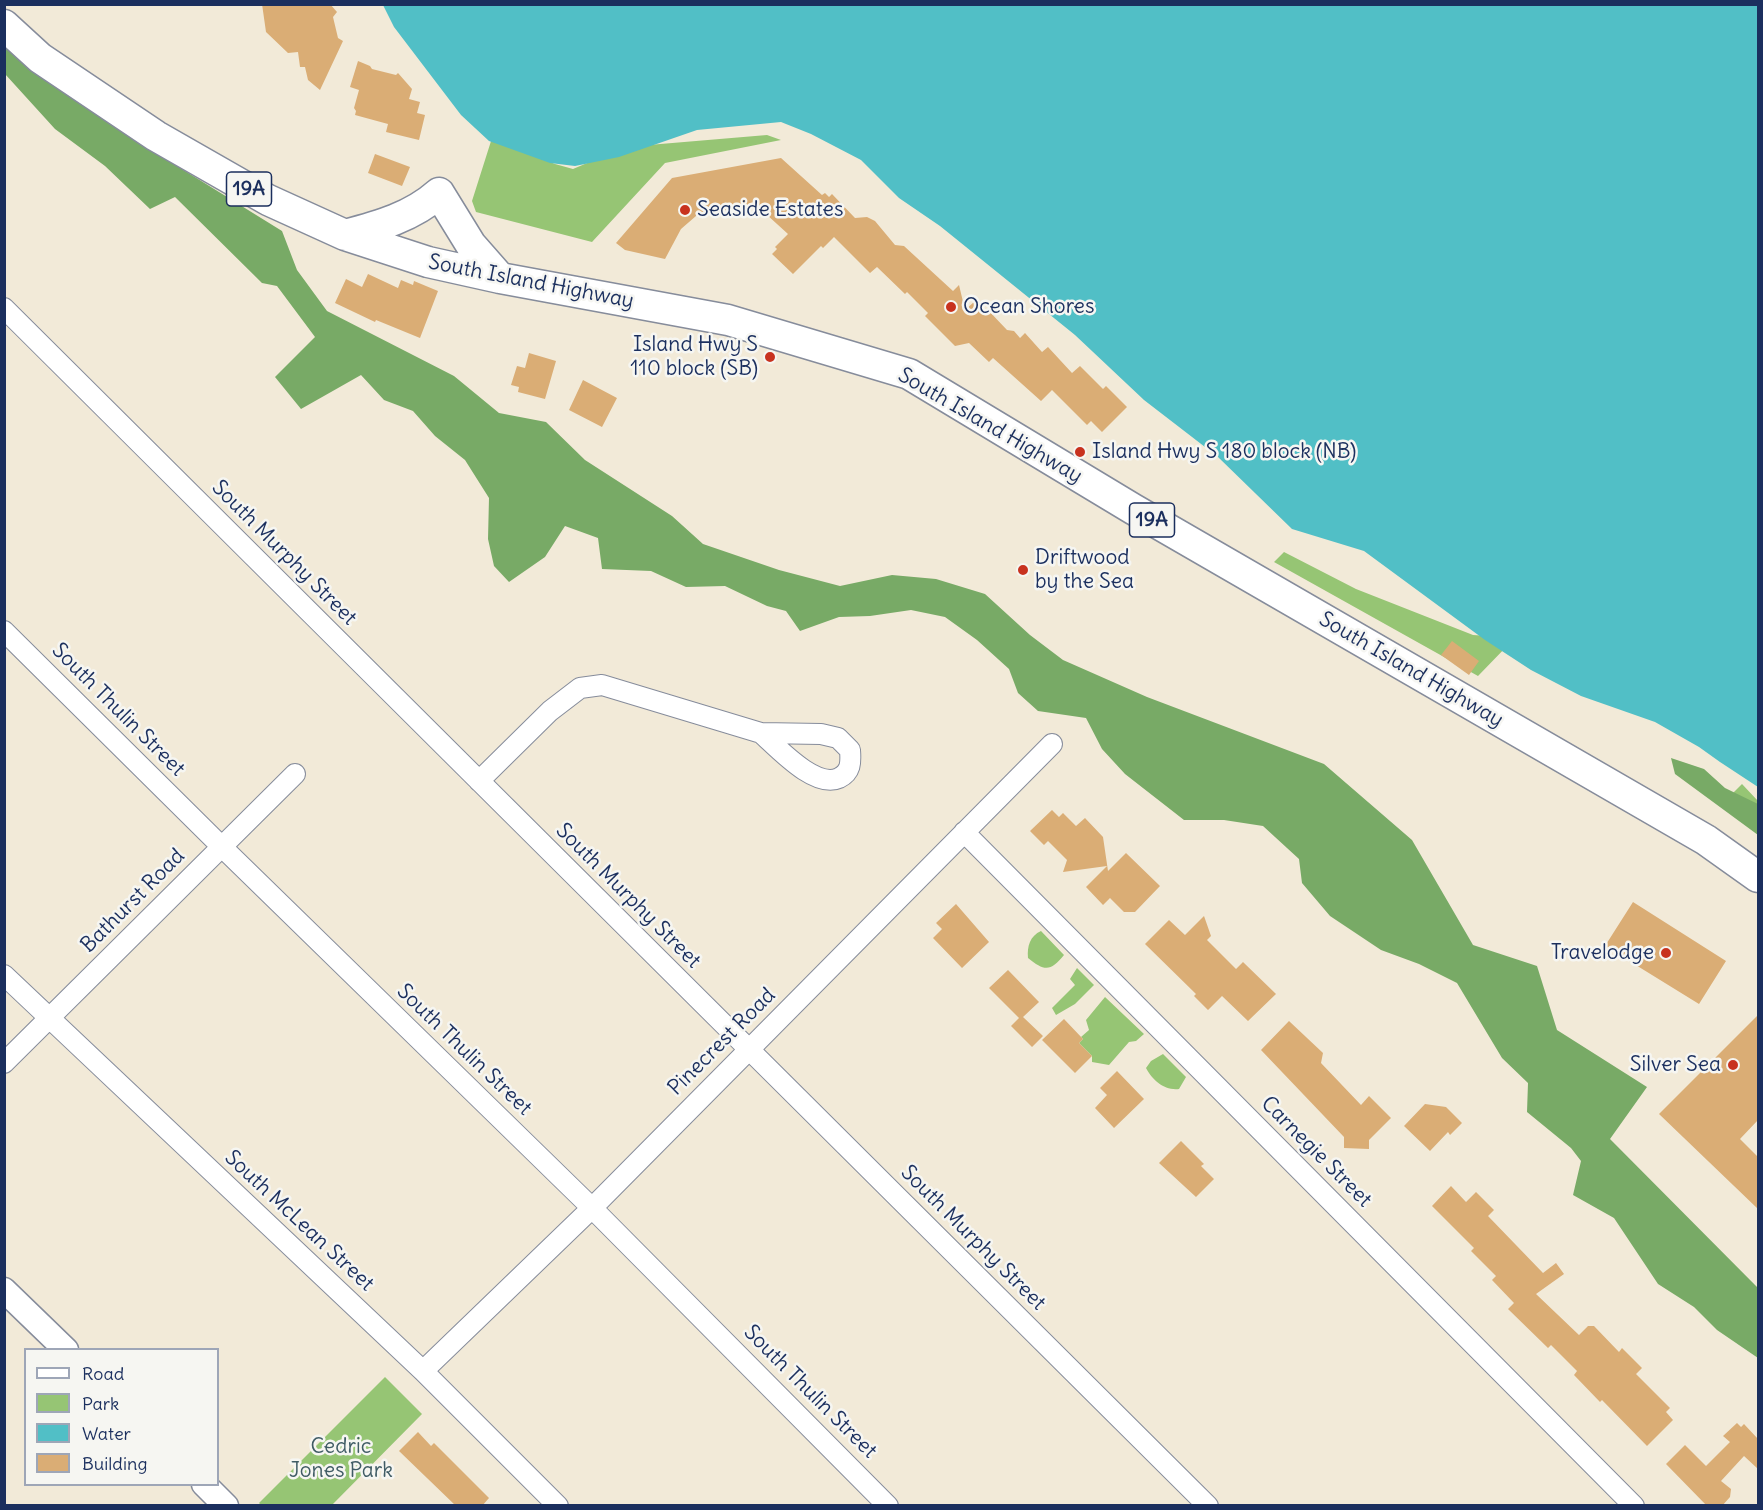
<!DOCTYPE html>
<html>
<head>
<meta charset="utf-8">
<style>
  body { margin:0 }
  #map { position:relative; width:1763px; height:1510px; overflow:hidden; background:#f2ead8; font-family:Delius,sans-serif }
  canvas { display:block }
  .frame { position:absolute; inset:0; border:6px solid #1b2f5e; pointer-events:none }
  .legend { position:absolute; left:24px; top:1348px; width:195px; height:138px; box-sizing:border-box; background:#f6f6f2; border:2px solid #9ea6b7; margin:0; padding:8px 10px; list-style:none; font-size:18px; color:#1b2f5e }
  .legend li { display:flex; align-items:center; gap:12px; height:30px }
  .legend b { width:30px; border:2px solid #9ea6b7 }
</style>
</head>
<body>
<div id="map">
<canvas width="1763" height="1510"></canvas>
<div class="frame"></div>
<ul class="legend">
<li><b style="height:8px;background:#fff"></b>Road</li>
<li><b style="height:16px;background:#96c574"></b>Park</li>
<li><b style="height:16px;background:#51bfc6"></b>Water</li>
<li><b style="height:16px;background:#daad75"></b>Building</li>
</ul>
</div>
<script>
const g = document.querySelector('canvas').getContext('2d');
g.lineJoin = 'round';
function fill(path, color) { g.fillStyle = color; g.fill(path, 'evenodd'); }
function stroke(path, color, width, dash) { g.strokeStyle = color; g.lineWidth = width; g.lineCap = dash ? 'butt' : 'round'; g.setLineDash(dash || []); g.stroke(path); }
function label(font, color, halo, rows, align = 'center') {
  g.font = font + ' Delius,sans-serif'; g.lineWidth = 5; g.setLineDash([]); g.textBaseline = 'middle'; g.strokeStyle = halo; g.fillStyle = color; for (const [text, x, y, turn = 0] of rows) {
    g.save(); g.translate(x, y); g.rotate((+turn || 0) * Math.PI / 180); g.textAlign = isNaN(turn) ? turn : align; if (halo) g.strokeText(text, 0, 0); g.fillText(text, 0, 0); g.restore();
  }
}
const green = new Path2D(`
  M767,135L781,140L665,163L592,242L476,212L472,201L492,138L555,164L573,169L625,147Z
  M1284,552L1356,589L1473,635L1488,636L1510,643L1478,676L1274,562Z
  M1742,784L1758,801V831L1722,804Z
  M1041,931L1064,955C1051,971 1045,972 1028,958C1027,946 1030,936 1041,931Z
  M1077,968L1094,985L1075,1004L1056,1015L1052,1008L1075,985L1070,979Z
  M1105,997L1144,1034L1136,1041L1129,1042L1109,1065L1092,1062V1056L1079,1043L1083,1039L1081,1037L1089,1030L1086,1020Z
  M1163,1054L1186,1077L1179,1089C1165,1091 1152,1080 1146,1068L1151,1061Z
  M385,1377L422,1414L332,1505H261L259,1503Z`);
const forest = new Path2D(`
  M4,43L135,140L282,231L297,270L327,311L454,376L499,413L546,422L585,460L672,516L703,544L779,570L840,586L892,575L936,579L985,594L1030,635L1063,660L1147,697L1324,764L1412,840L1473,945L1537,966L1557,1030L1647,1087L1610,1139L1758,1288V1358L1717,1330L1694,1307L1658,1284L1614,1218L1573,1195L1581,1161L1571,1148L1527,1112L1528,1083L1502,1058L1457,983L1419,964L1381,950L1330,916L1302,883L1299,859L1263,826L1224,820H1184L1125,774L1102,749L1086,718L1038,711L1018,693L1009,669L977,640L945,617L911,610L870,616L839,617L800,631L786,611L767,606L725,586L686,587L651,571L602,569L598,538L565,526L545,557L509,582L494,566L488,539L489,498L465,460L435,436L413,411L384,400L361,375L301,409L275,377L315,337L277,286L262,283L175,197L150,209L105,166L55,129L5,74Z
  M1671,758L1704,769L1725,788L1758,804V835L1675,774Z`);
const water = new Path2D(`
  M383,5H1758V787L1720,762L1699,747L1655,722L1581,696L1531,670L1485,640L1364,551L1292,529L1218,457L1144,400L1075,335L940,226L899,198L861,160L811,134L781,122L697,130L619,157L575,166L550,163L489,141L461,115L394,27Z`);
const building = new Path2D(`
  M262,4H330L337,12L333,17L338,38L343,41L320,90L308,80L305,67H300L298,52L288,53L266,32Z
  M358,61L370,66L372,69L396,75L398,73L412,89L409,99L420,102L417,113L425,115L419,140L386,132L388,124L355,115L356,111L354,108L359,90L350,87Z
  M375,154L410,167L402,186L368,173Z
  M781,158L822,195L825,193L829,197L832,194L855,218L867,217L875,221L895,245L904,246L953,291L959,285L965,310L974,302L981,310L987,309L1007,330L1014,331L1020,338L1025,333L1042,352L1048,347L1072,373L1080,366L1103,389L1106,386L1127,407L1102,432L1091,421L1087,425L1052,390L1041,401L993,358L989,362L969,343L955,346L925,316L928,313L907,292L905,294L877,267L870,273L834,237L823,248L821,246L793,274L772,254L777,249L775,247L788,234L755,204L696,216L681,229L665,259L625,250L616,243L672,178Z
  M368,274L398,288L401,280L413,285L414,281L438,291L420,338L376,320L375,322L335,303L346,279L362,287Z
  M529,353L556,361L545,399L518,392L519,387L511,385L517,366L525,368Z
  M583,380L617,398L602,427L569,410Z
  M1452,641L1479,661L1469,675L1441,655Z
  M1052,810L1059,817L1063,813L1076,826L1085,818L1103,837L1108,871L1126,853L1160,886L1135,912H1124L1110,898L1103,905L1086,887L1107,866L1063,872L1067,860L1048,841L1044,845L1030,831Z
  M1633,902L1726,961L1699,1004L1605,946Z
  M956,904L989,942L962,968L933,938L942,929L936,923Z
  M1204,916L1211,936L1207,940L1236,969L1243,962L1276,994L1248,1021L1222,996L1208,1010L1194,996L1196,994L1145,944L1169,920L1185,935Z
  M1008,970L1039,1002L1023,1017L1043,1036L1032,1047L1011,1026L1019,1018L989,988Z
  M1758,1015V1120L1740,1139L1758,1157V1209L1659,1114Z
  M1064,1019L1083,1039L1079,1043L1092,1056L1075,1073L1042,1040Z
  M1289,1021L1323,1053L1321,1063L1361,1105L1369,1096L1391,1118L1369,1140V1149L1344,1148V1137L1261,1050Z
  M1117,1071L1144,1099L1114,1128L1095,1108L1107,1095L1100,1088Z
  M1425,1104L1446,1107L1462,1123L1450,1135L1448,1132L1430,1151L1404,1126Z
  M1181,1141L1204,1164L1201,1166L1214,1179L1196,1197L1159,1163Z
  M1451,1186L1466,1202L1476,1192L1494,1210L1488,1216L1543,1273L1556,1263L1564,1274L1536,1294L1579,1335L1588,1326H1594L1619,1352L1622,1348L1642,1368L1636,1374L1670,1408L1666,1412L1673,1420L1647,1446L1602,1400L1600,1402L1574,1375L1577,1371L1551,1345L1548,1348L1508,1309L1514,1303L1492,1280L1496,1276L1471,1251L1474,1248L1432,1206Z
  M1737,1423L1741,1427L1744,1424L1758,1439V1469L1744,1456L1721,1481L1731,1489L1730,1497L1722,1506H1707L1666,1464L1685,1445L1706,1466L1730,1442L1723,1436Z
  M418,1432L431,1446L434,1443L489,1498L482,1506H456L399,1451Z`);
const minor = new Path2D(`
  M4,308L1208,1506
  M4,631L222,847L592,1208L888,1506
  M479,781L550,711L580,688L602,685L761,733L821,734L838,738L850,750C851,763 851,772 839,778C815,789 778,748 761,733
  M964,832L1634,1506
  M4,975L423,1371L558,1506
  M4,1063L295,774
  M423,1371L592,1208L1052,744`);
const tertiary = new Path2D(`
  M4,1290L66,1350
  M204,1484L226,1506`);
const primary = new Path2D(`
  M4,25L40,58L156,136L268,200L345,235L428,262L500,278L728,320L909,374L1133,509L1706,840L1758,877
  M345,235C379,226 412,217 439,193L471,245L500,278`);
const markers = [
  [685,210,6,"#c8321e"],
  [951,307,6,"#c8321e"],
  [770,357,6,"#c8321e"],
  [1080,452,6,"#c8321e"],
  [1023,570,6,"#c8321e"],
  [1666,953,6,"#c8321e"],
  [1733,1065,6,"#c8321e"]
];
const shields = [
  [249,189,45],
  [1152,520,45]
];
const shieldNames = [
  ["19A",249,189],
  ["19A",1152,520]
];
const poiNames = [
  ["Seaside Estates",697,210],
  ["Ocean Shores",963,307],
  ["Island Hwy S",758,345,"right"],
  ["110 block (SB)",758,369,"right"],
  ["Island Hwy S 180 block (NB)",1092,452],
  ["Driftwood",1035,558],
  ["by the Sea",1035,582],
  ["Travelodge",1654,953,"right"],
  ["Silver Sea",1721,1065,"right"]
];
const streetNames = [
  ["South Island Highway",531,282,11],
  ["South Island Highway",990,426,30],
  ["South Murphy Street",284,553,45],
  ["South Island Highway",1411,670,30],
  ["South Thulin Street",118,710,45],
  ["South Murphy Street",628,896,45],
  ["Bathurst Road",133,901,-45],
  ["Pinecrest Road",722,1042,-45],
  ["South Thulin Street",464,1050,44],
  ["Carnegie Street",1316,1152,45],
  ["South McLean Street",299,1221,43],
  ["South Murphy Street",973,1238,45],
  ["South Thulin Street",810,1392,45]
];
const parkNames = [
  ["Cedric",341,1447],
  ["Jones Park",341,1471]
];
fill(green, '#96c574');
fill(forest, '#78aa66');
fill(water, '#51bfc6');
fill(building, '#daad75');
stroke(minor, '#868c9b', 22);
stroke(tertiary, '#868c9b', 27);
stroke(primary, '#868c9b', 33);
stroke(minor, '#fff', 20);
stroke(tertiary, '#fff', 24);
stroke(primary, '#fff', 30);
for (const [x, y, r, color] of markers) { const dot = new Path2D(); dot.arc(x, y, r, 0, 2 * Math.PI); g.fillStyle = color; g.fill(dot); stroke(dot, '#f6f6f2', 2); }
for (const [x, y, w] of shields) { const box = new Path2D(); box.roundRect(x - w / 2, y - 17, w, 34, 4.5); g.fillStyle = '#f6f6f2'; g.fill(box); stroke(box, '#1b2f5e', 1.5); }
label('bold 20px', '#1b2f5e', null, shieldNames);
label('21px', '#1b2f5e', '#f6f6f2', poiNames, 'left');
label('21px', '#1b2f5e', '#f6f6f2', streetNames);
label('21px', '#405c65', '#f6f6f2', parkNames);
</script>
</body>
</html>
